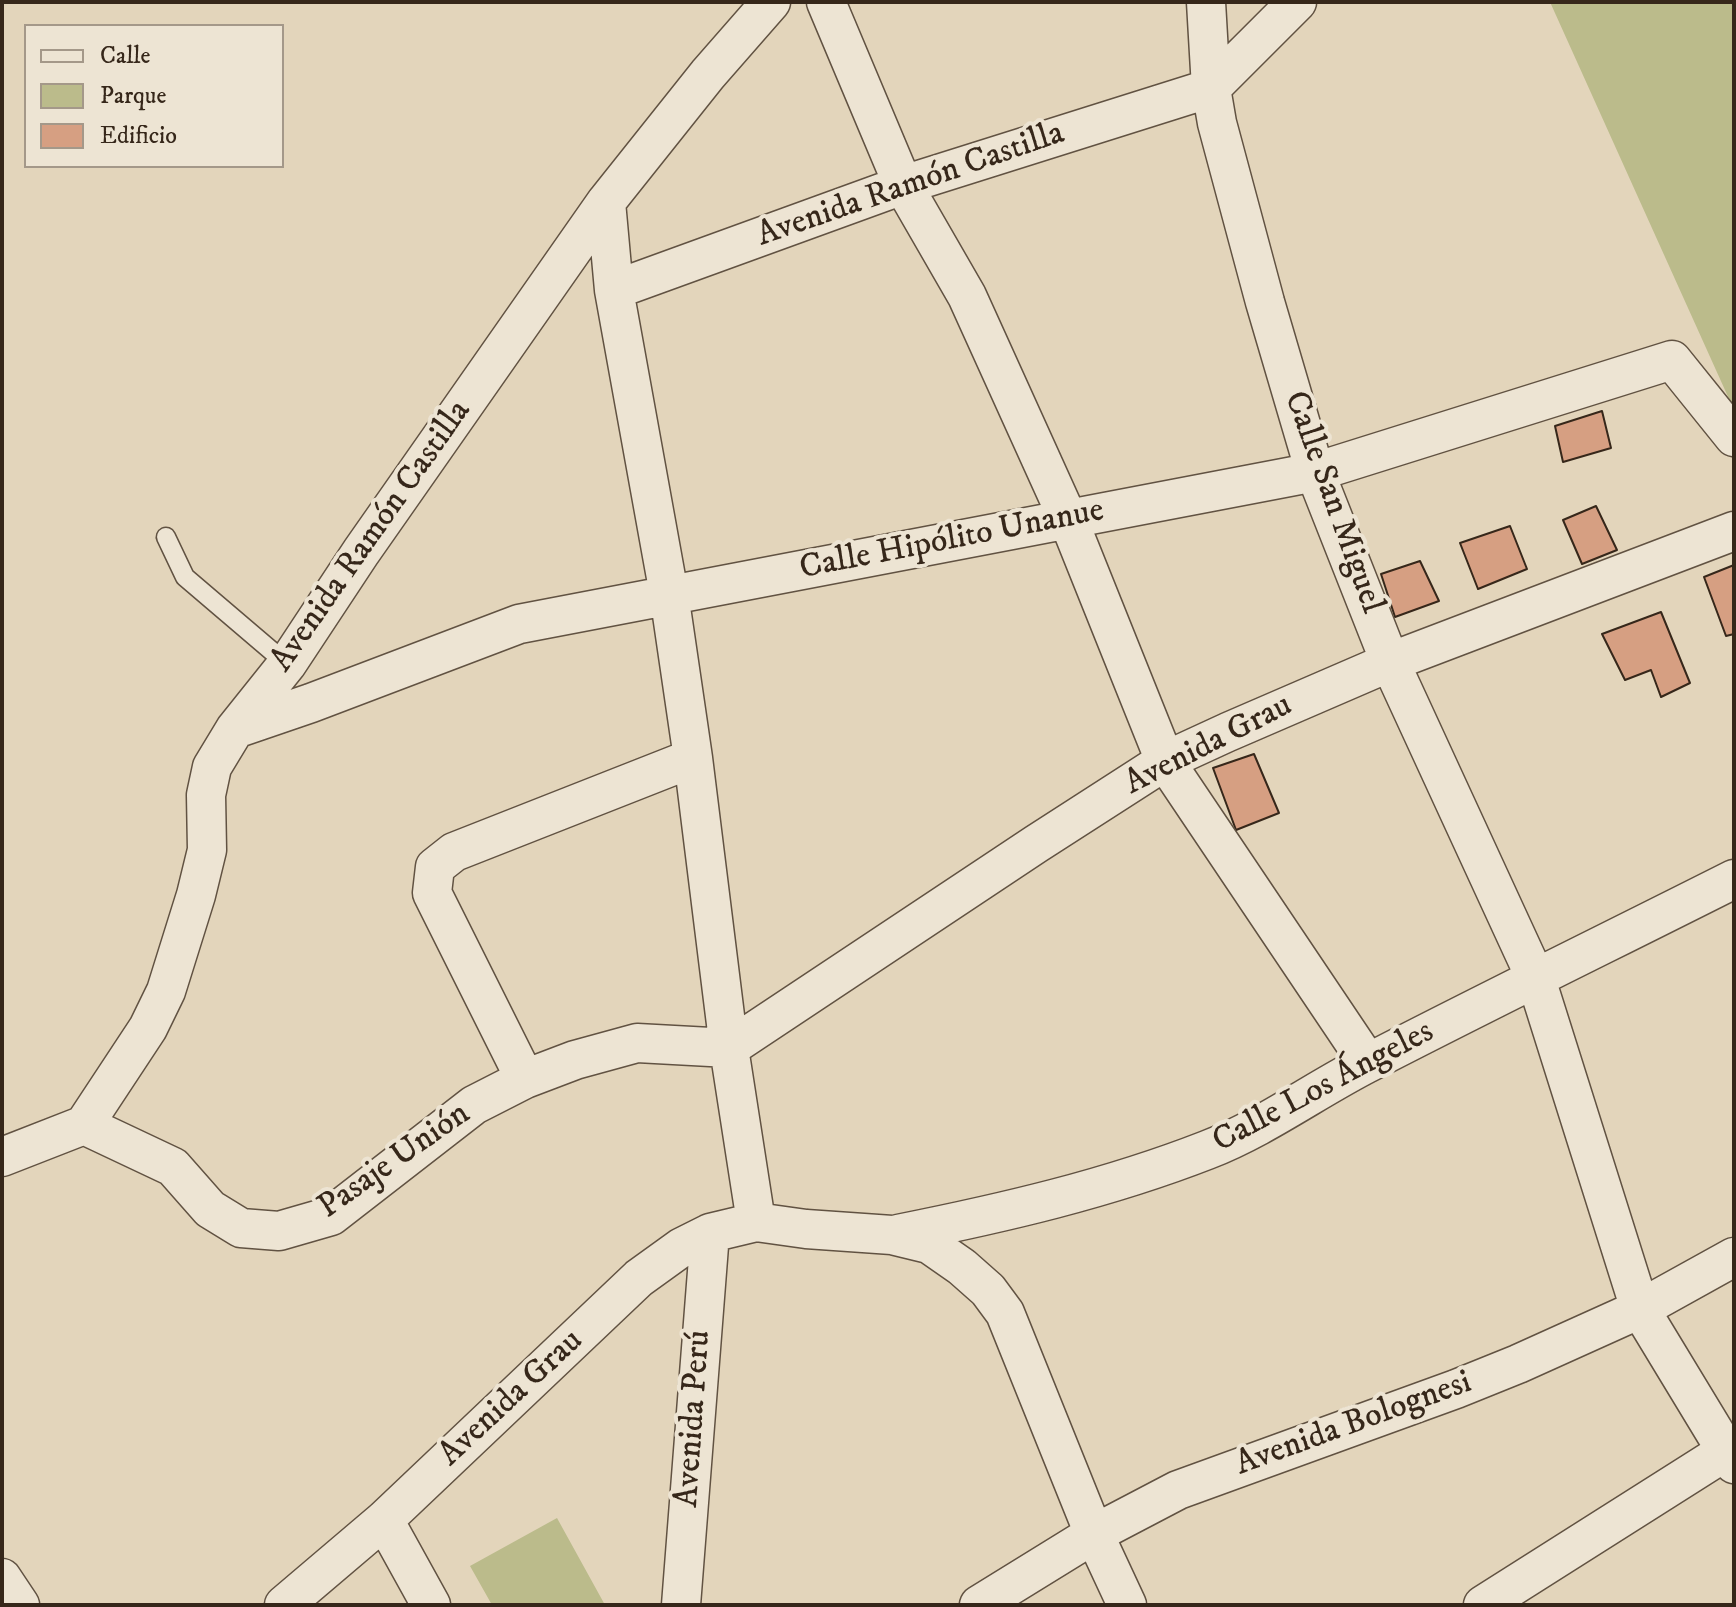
<!DOCTYPE html>
<html>
<head>
<meta charset="utf-8">
<style>
  body { margin:0 }
  #map { position:relative; width:1736px; height:1607px; overflow:hidden; background:#e3d5bb; font-family:"IM FELL DW Pica",serif }
  canvas { display:block }
  .frame { position:absolute; inset:0; border:4px solid #36271a; pointer-events:none }
  .legend { position:absolute; left:24px; top:24px; width:260px; height:144px; box-sizing:border-box; background:#ede4d3; border:2px solid #a49889; margin:0; padding:10px 14px; list-style:none; font-size:24px; color:#36271a }
  .legend li { display:flex; align-items:center; gap:16px; height:40px }
  .legend b { width:40px; border:2px solid #a49889 }
</style>
</head>
<body>
<div id="map">
<canvas width="1736" height="1607"></canvas>
<div class="frame"></div>
<ul class="legend">
<li><b style="height:10px;background:#ede4d3"></b>Calle</li>
<li><b style="height:22px;background:#bbbb8b"></b>Parque</li>
<li><b style="height:22px;background:#d69f82"></b>Edificio</li>
</ul>
</div>
<script>
const g = document.querySelector('canvas').getContext('2d');
g.lineJoin = 'round';
function fill(path, color) { g.fillStyle = color; g.fill(path, 'evenodd'); }
function stroke(path, color, width, dash) { g.strokeStyle = color; g.lineWidth = width; g.lineCap = dash ? 'butt' : 'round'; g.setLineDash(dash || []); g.stroke(path); }
function label(font, color, halo, rows, align = 'center') {
  g.font = font + ' "IM FELL DW Pica",serif'; g.lineWidth = 8; g.setLineDash([]); g.textBaseline = 'middle'; g.strokeStyle = halo; g.fillStyle = color; for (const [text, x, y, turn = 0] of rows) {
    g.save(); g.translate(x, y); g.rotate((+turn || 0) * Math.PI / 180); g.textAlign = isNaN(turn) ? turn : align; if (halo) g.strokeText(text, 0, 0); g.fillText(text, 0, 0); g.restore();
  }
}
const green = new Path2D(`
  M1550,2H1734V410Z
  M557,1518L605,1605H492L470,1566Z`);
const building = new Path2D(`
  M1602,411L1611,448L1563,462L1555,426Z
  M1596,506L1617,550L1582,564L1563,520Z
  M1510,526L1527,569L1478,589L1460,543Z
  M1420,561L1439,601L1395,617L1381,574Z
  M1734,565V634L1726,636L1704,577Z
  M1661,612L1690,683L1661,697L1651,670L1625,680L1602,634Z
  M1254,754L1279,813L1236,830L1213,768Z`);
const service = new Path2D(`
  M166,537L185,577L287,664`);
const minor = new Path2D(`
  M826,2L903,185L967,296L1068,519L1165,761L1368,1063
  M1206,2L1211,88L1217,123L1265,302L1315,472L1390,662L1536,979L1640,1309L1734,1464
  M606,202L614,290L669,594L693,758L729,1048L756,1222
  M614,290L903,185L1211,88L1297,2
  M235,729L311,703L519,624L1315,472L1672,360L1734,437
  M525,1079L432,893L435,867L454,852L693,758
  M84,1125L173,1167L210,1209L241,1228L279,1231L331,1216L474,1105L525,1079L575,1060L637,1043L729,1048L1036,844L1165,761L1228,732L1390,662L1734,531
  M84,1125L148,1028L166,991L196,895L207,850L206,795L212,767L235,729L287,664L361,552L606,202L708,74L771,2
  M2,1157L84,1125
  M898,1234C1003,1213 1107,1189 1207,1150C1266,1127 1316,1089 1372,1061C1492,999 1613,940 1734,879
  M384,1520L431,1605
  M2,1578L20,1605
  M284,1605L384,1520L639,1278L682,1247L710,1233L756,1222L806,1229L892,1235L929,1244L962,1267L988,1290L1005,1313L1094,1534L1127,1605
  M681,1605L710,1233
  M979,1605L1094,1534L1178,1490L1456,1389L1518,1364L1640,1309L1734,1257
  M1483,1605L1734,1446`);
const streetNames = [
  ["Avenida Ramón Castilla",911,186,-19],
  ["Calle San Miguel",1332,503,70],
  ["Avenida Ramón Castilla",372,537,-55],
  ["Calle Hipólito Unanue",952,541,-11],
  ["Avenida Grau",1209,746,-27],
  ["Calle Los Ángeles",1324,1088,-28],
  ["Pasaje Unión",395,1162,-35],
  ["Avenida Grau",512,1399,-43],
  ["Avenida Perú",695,1419,-86],
  ["Avenida Bolognesi",1354,1425,-20]
];
fill(green, '#bbbb8b');
fill(building, '#d69f82');
stroke(building, '#36271a', 2);
stroke(service, '#615242', 21);
stroke(minor, '#615242', 41);
stroke(service, '#ede4d3', 18);
stroke(minor, '#ede4d3', 38);
label('34px', '#36271a', '#ede4d3', streetNames);
</script>
</body>
</html>
